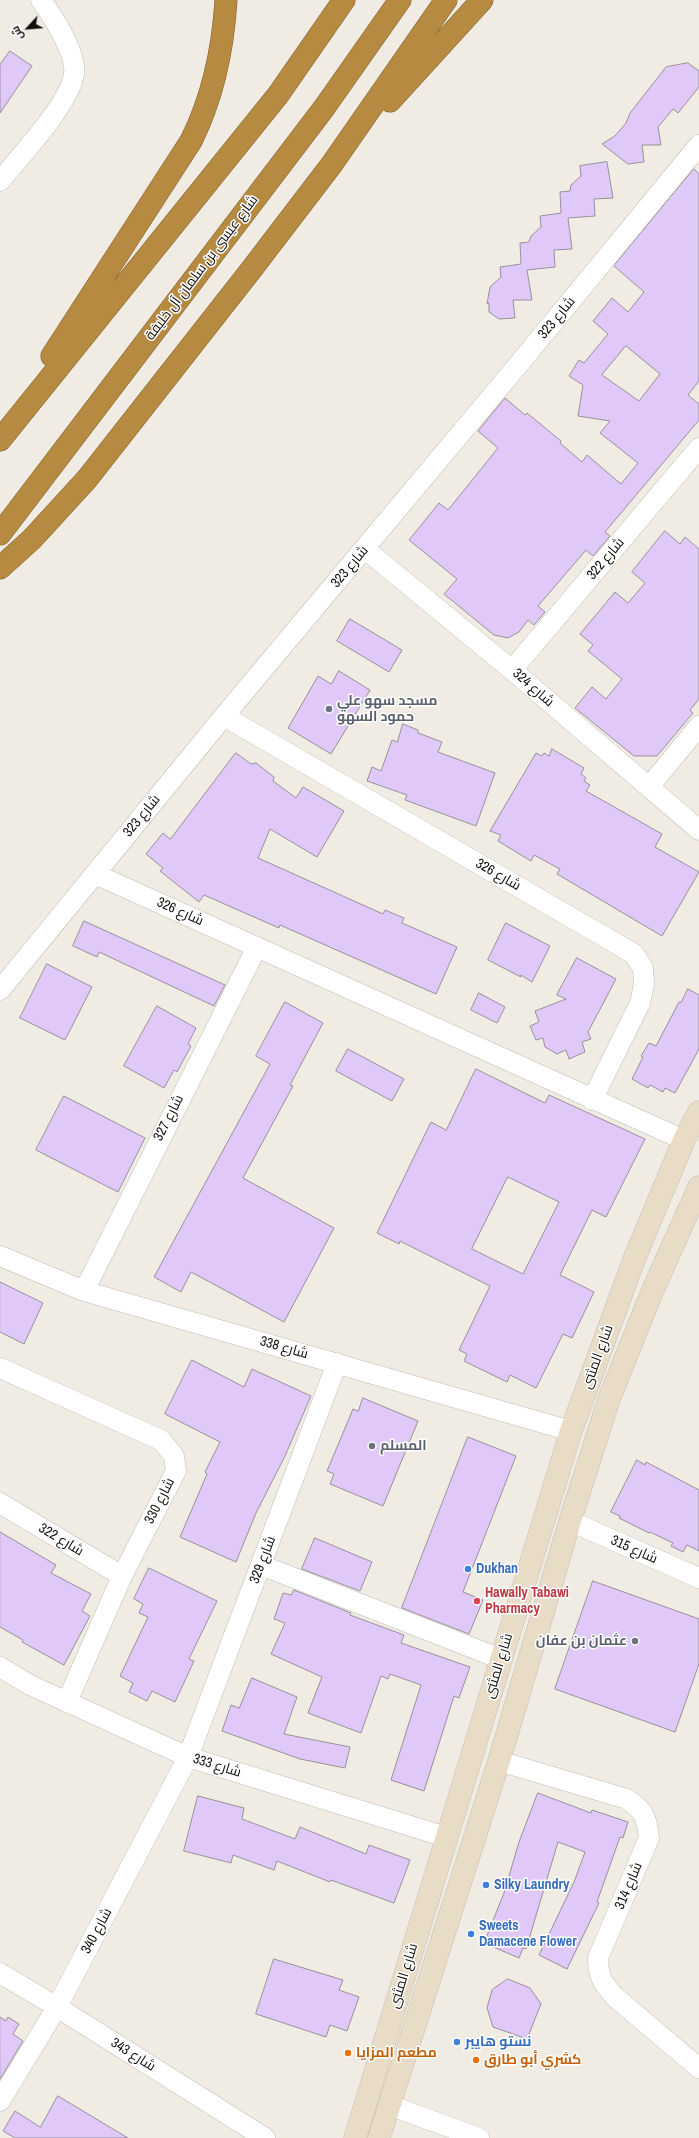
<!DOCTYPE html>
<html>
<head>
<meta charset="utf-8">
<style>
  body { margin:0 }
  #map { position:relative; width:699px; height:2138px; overflow:hidden; background:#f1ece3; font-family:"Archivo Narrow",Cairo,sans-serif }
  canvas { display:block }
  .north { position:absolute; left:8px; top:8px; width:40px; height:40px; -webkit-text-stroke:3px #fff; paint-order:stroke; rotate:244deg; font-size:11px; font-weight:700; line-height:16px; text-align:center; color:#100e0b }
  .north::after { content:''; display:block; margin:auto; width:14px; height:18px; background:#100e0b; clip-path:polygon(50% 0,100% 100%,50% 72%,0 100%) }
</style>
</head>
<body>
<div id="map">
<canvas width="699" height="2138"></canvas>
<div class="north">ش</div>
</div>
<script>
const g = document.querySelector('canvas').getContext('2d');
g.lineJoin = 'round';
function fill(path, color) { g.fillStyle = color; g.fill(path, 'evenodd'); }
function stroke(path, color, width, dash) { g.strokeStyle = color; g.lineWidth = width; g.lineCap = dash ? 'butt' : 'round'; g.setLineDash(dash || []); g.stroke(path); }
function label(font, color, halo, rows, align = 'center') {
  g.font = font + ' "Archivo Narrow",Cairo,sans-serif'; g.lineWidth = 3; g.setLineDash([]); g.textBaseline = 'middle'; g.strokeStyle = halo; g.fillStyle = color; for (const [text, x, y, turn = 0] of rows) {
    g.save(); g.translate(x, y); g.rotate((+turn || 0) * Math.PI / 180); g.textAlign = isNaN(turn) ? turn : align; if (halo) g.strokeText(text, 0, 0); g.fillText(text, 0, 0); g.restore();
  }
}
const building = new Path2D(`
  M10,51L32,66L0,113V65Z
  M688,63L699,71V87L678,113L673,109L658,127L661,145H642L644,162L628,164L602,144L615,136L626,123L630,113L666,67Z
  M607,162L613,198L594,199L595,216L568,218L572,249L554,250L555,267L527,270L532,300H513L515,318L499,319L489,312V303L487,304L490,287L501,277L500,267L521,264L520,243L529,242L531,236L541,227L540,216L561,213L560,192L570,191L571,185L581,176L580,166Z
  M694,169L699,174V381L688,395L699,404V420L605,532L610,536L593,556L586,550L538,606L545,612L534,625L528,620L519,632L508,638L494,635L444,594L457,579L409,540L439,503L448,510L498,448L478,431L505,398L525,415L527,413L561,441L560,443L582,462L587,455L621,484L638,463L600,433L610,421L578,416L583,385L569,376L579,360L584,363L608,334L593,321L612,298L628,312L644,292L614,266ZM626,346L660,374L639,401L602,375Z
  M665,531L680,544L685,537L699,549V699L690,710L693,713L657,756H634L575,708L592,687L606,699L622,679L588,651L593,645L580,634L615,592L628,603L645,583L632,572Z
  M350,619L402,650L389,672L337,641Z
  M339,671L370,690L331,754L288,728L318,676L331,684Z
  M403,724L418,730V733L442,742L438,752L495,773L476,826L405,800L407,795L367,781L372,767L381,771L392,740L397,742Z
  M552,749L584,768L581,774L586,778L584,781L590,785L586,791L662,834L655,847L699,872L662,936L557,874L560,869L534,855L531,861L498,841L501,835L490,831L536,753L542,756L544,753L549,756Z
  M236,753L251,764L256,763L274,777L273,781L296,798L303,787L344,811L317,857L270,829L258,858L383,914L385,910L404,918L402,923L457,947L436,994L280,925L279,928L204,895L199,902L160,871L163,868L146,854L163,833L170,839Z
  M84,921L225,985L214,1006L99,952L97,957L73,946Z
  M506,923L550,946L532,982L521,975V977L488,960Z
  M577,958L616,979L588,1032L591,1039L582,1042L585,1052L569,1059L566,1050L557,1054L545,1047L543,1038L536,1040L530,1026L539,1022L535,1011L566,999L557,995Z
  M47,964L92,987L65,1040L20,1018Z
  M688,989L699,995V1049L675,1093L665,1088L663,1092L650,1085L648,1088L632,1079L643,1057L641,1056L649,1043L656,1046L679,1002H681Z
  M479,993L505,1007L497,1023L471,1010Z
  M285,1002L323,1023L290,1085L293,1086L243,1178L334,1228L284,1322L191,1272L181,1292L154,1277L270,1064L256,1056Z
  M157,1006L196,1028L188,1044L191,1046L177,1072L174,1070L164,1088L124,1066Z
  M348,1049L404,1079L392,1101L336,1071Z
  M476,1069L545,1103L549,1095L645,1139L606,1217L592,1210L560,1275L594,1292L572,1338L563,1334L536,1388L510,1375L507,1382L464,1361L467,1354L459,1350L490,1286L400,1241L399,1244L377,1233L431,1122L446,1130ZM508,1177L559,1202L523,1274L472,1249Z
  M64,1096L145,1138L118,1192L36,1150Z
  M0,1282L43,1303L24,1344L0,1332Z
  M192,1360L244,1387L252,1369L311,1396L285,1456L256,1513L236,1562L180,1537L207,1474L205,1472L220,1442L165,1414Z
  M363,1398L418,1421L383,1506L330,1484L334,1474L327,1471L353,1409L358,1411Z
  M468,1437L516,1456L463,1592L483,1600L469,1634L402,1608Z
  M637,1460L645,1465L646,1462L699,1490V1551L687,1545L683,1552L671,1546L673,1543L650,1532L649,1533L619,1518L620,1516L611,1512Z
  M0,1532L56,1565L51,1573L91,1594L82,1611L90,1616L64,1665L22,1642L23,1640L0,1627Z
  M315,1538L372,1562L360,1591L302,1569Z
  M149,1568L217,1601L189,1659L194,1661L175,1702L152,1691L147,1701L129,1692L133,1683L120,1676L148,1617L139,1613L143,1604L134,1599Z
  M593,1581L699,1619V1664L675,1732L555,1689Z
  M294,1590L351,1613L350,1615L404,1635L401,1643L470,1667L459,1698L454,1696L424,1791L391,1780L421,1685L390,1674L388,1679L381,1676L361,1733L308,1713L322,1677L271,1654L285,1623L274,1619L283,1593L291,1595Z
  M252,1678L297,1697L284,1734L350,1747L345,1768L300,1759L222,1731L231,1705L239,1708Z
  M538,1793L591,1813L592,1810L628,1822L623,1838L620,1837L597,1902L599,1903L567,1969L539,1955L574,1882L585,1852L558,1842L526,1949L523,1948L519,1958L484,1943L504,1893L519,1842Z
  M198,1796L244,1808L242,1819L295,1839L300,1827L366,1854L369,1845L410,1860L394,1903L331,1880L330,1882L277,1861L274,1870L233,1855L231,1863L184,1851Z
  M274,1959L343,1980L339,1990L359,1997L347,2031L330,2025L326,2037L256,2014Z
  M508,1979L530,1988L541,2004L527,2039L493,2027L487,2008L492,1990Z
  M0,2017L6,2021L8,2017L19,2024L13,2034L23,2041L0,2079Z
  M58,2096L128,2138H15L3,2131L15,2111L40,2127Z`);
const street = new Path2D(`
  M0,181C21,155 69,105 74,74C77,54 53,17 41,0
  M365,549L512,670L699,830
  M512,670L699,448
  M224,716L634,954L643,968L644,984L640,1003L592,1100
  M649,787L699,726
  M95,874L684,1140
  M0,990L224,716L523,359L699,145
  M0,1256L84,1291L571,1431
  M84,1291L257,947
  M0,1368L161,1440L174,1456L176,1471L122,1576L67,1702
  M0,1503L122,1576
  M570,1521L699,1578
  M261,1565L501,1659
  M0,1667L30,1685L188,1757L446,1837
  M499,1761L627,1799C644,1811 647,1817 649,1838L598,1958C598,1976 603,1984 615,1997L699,2068
  M0,1973L57,2007L265,2138
  M0,2101L57,2007L188,1757L337,1363
  M389,2105L479,2138`);
const secondary = new Path2D(`
  M355,2138L571,1431L635,1257L684,1140L699,1112
  M379,2138L499,1761L570,1521L609,1399L652,1292L699,1187`);
const highway = new Path2D(`
  M390,101L482,0
  M52,356L191,141C213,97 223,49 226,0
  M0,440L278,95L344,0
  M0,534L324,108L400,0
  M0,568L32,539L87,479L251,270L332,164L446,0`);
const markers = [
  [329,709,4,"#6b7280"],
  [372,1446,4,"#6b7280"],
  [468,1569,4,"#3f7fe0"],
  [477,1601,4,"#e0444e"],
  [635,1641,4,"#6b7280"],
  [486,1885,4,"#3f7fe0"],
  [471,1934,4,"#3f7fe0"],
  [457,2042,4,"#3f7fe0"],
  [348,2053,4,"#e8710a"],
  [476,2060,4,"#e8710a"]
];
const streetNames = [
  ["شارع عيسى بن سلمان آل خليفة",202,268,-53],
  ["شارع 323",557,318,-51],
  ["شارع 322",606,559,-50],
  ["شارع 323",350,567,-50],
  ["شارع 324",533,688,41],
  ["شارع 323",142,816,-51],
  ["شارع 326",498,875,30],
  ["شارع 326",180,912,24],
  ["شارع 327",169,1118,-63],
  ["شارع 338",284,1348,16],
  ["شارع المثنى",598,1357,-70],
  ["شارع 330",160,1501,-63],
  ["شارع 322",61,1540,31],
  ["شارع 315",634,1550,24],
  ["شارع 329",263,1560,-69],
  ["شارع المثنى",499,1666,-73],
  ["شارع 333",217,1766,17],
  ["شارع 314",629,1886,-67],
  ["شارع 340",97,1931,-62],
  ["شارع المثنى",404,1976,-73],
  ["شارع 343",133,2055,32]
];
const worshipNames = [
  ["مسجد سهو علي",337,701],
  ["حمود السهو",337,717],
  ["المسلم",380,1446],
  ["عثمان بن عفان",627,1641,"right"]
];
const shopNames = [
  ["Dukhan",476,1569],
  ["Silky Laundry",494,1885],
  ["Sweets",479,1926],
  ["Damacene Flower",479,1942],
  ["نستو هايبر",465,2042]
];
const healthNames = [
  ["Hawally Tabawi",485,1593],
  ["Pharmacy",485,1609]
];
const foodNames = [
  ["مطعم المزايا",356,2053],
  ["كشري أبو طارق",484,2060]
];
fill(building, '#e0c8f9');
stroke(building, '#959199', 1);
stroke(street, '#c2bdb4', 21);
stroke(secondary, '#c2bdb4', 23);
stroke(highway, '#7c5f2d', 23);
stroke(street, '#fff', 20);
stroke(secondary, '#e9dcc6', 22);
stroke(highway, '#b68a40', 22);
for (const [x, y, r, color] of markers) { const dot = new Path2D(); dot.arc(x, y, r, 0, 2 * Math.PI); g.fillStyle = color; g.fill(dot); stroke(dot, '#fff', 1.5); }
label('14px', '#100e0b', '#fff', streetNames);
label('bold 14px', '#5b616d', '#fff', worshipNames, 'left');
label('bold 14px', '#366cbe', '#fff', shopNames, 'left');
label('bold 14px', '#be3a42', '#fff', healthNames, 'left');
label('bold 14px', '#c56008', '#fff', foodNames, 'left');
</script>
</body>
</html>
